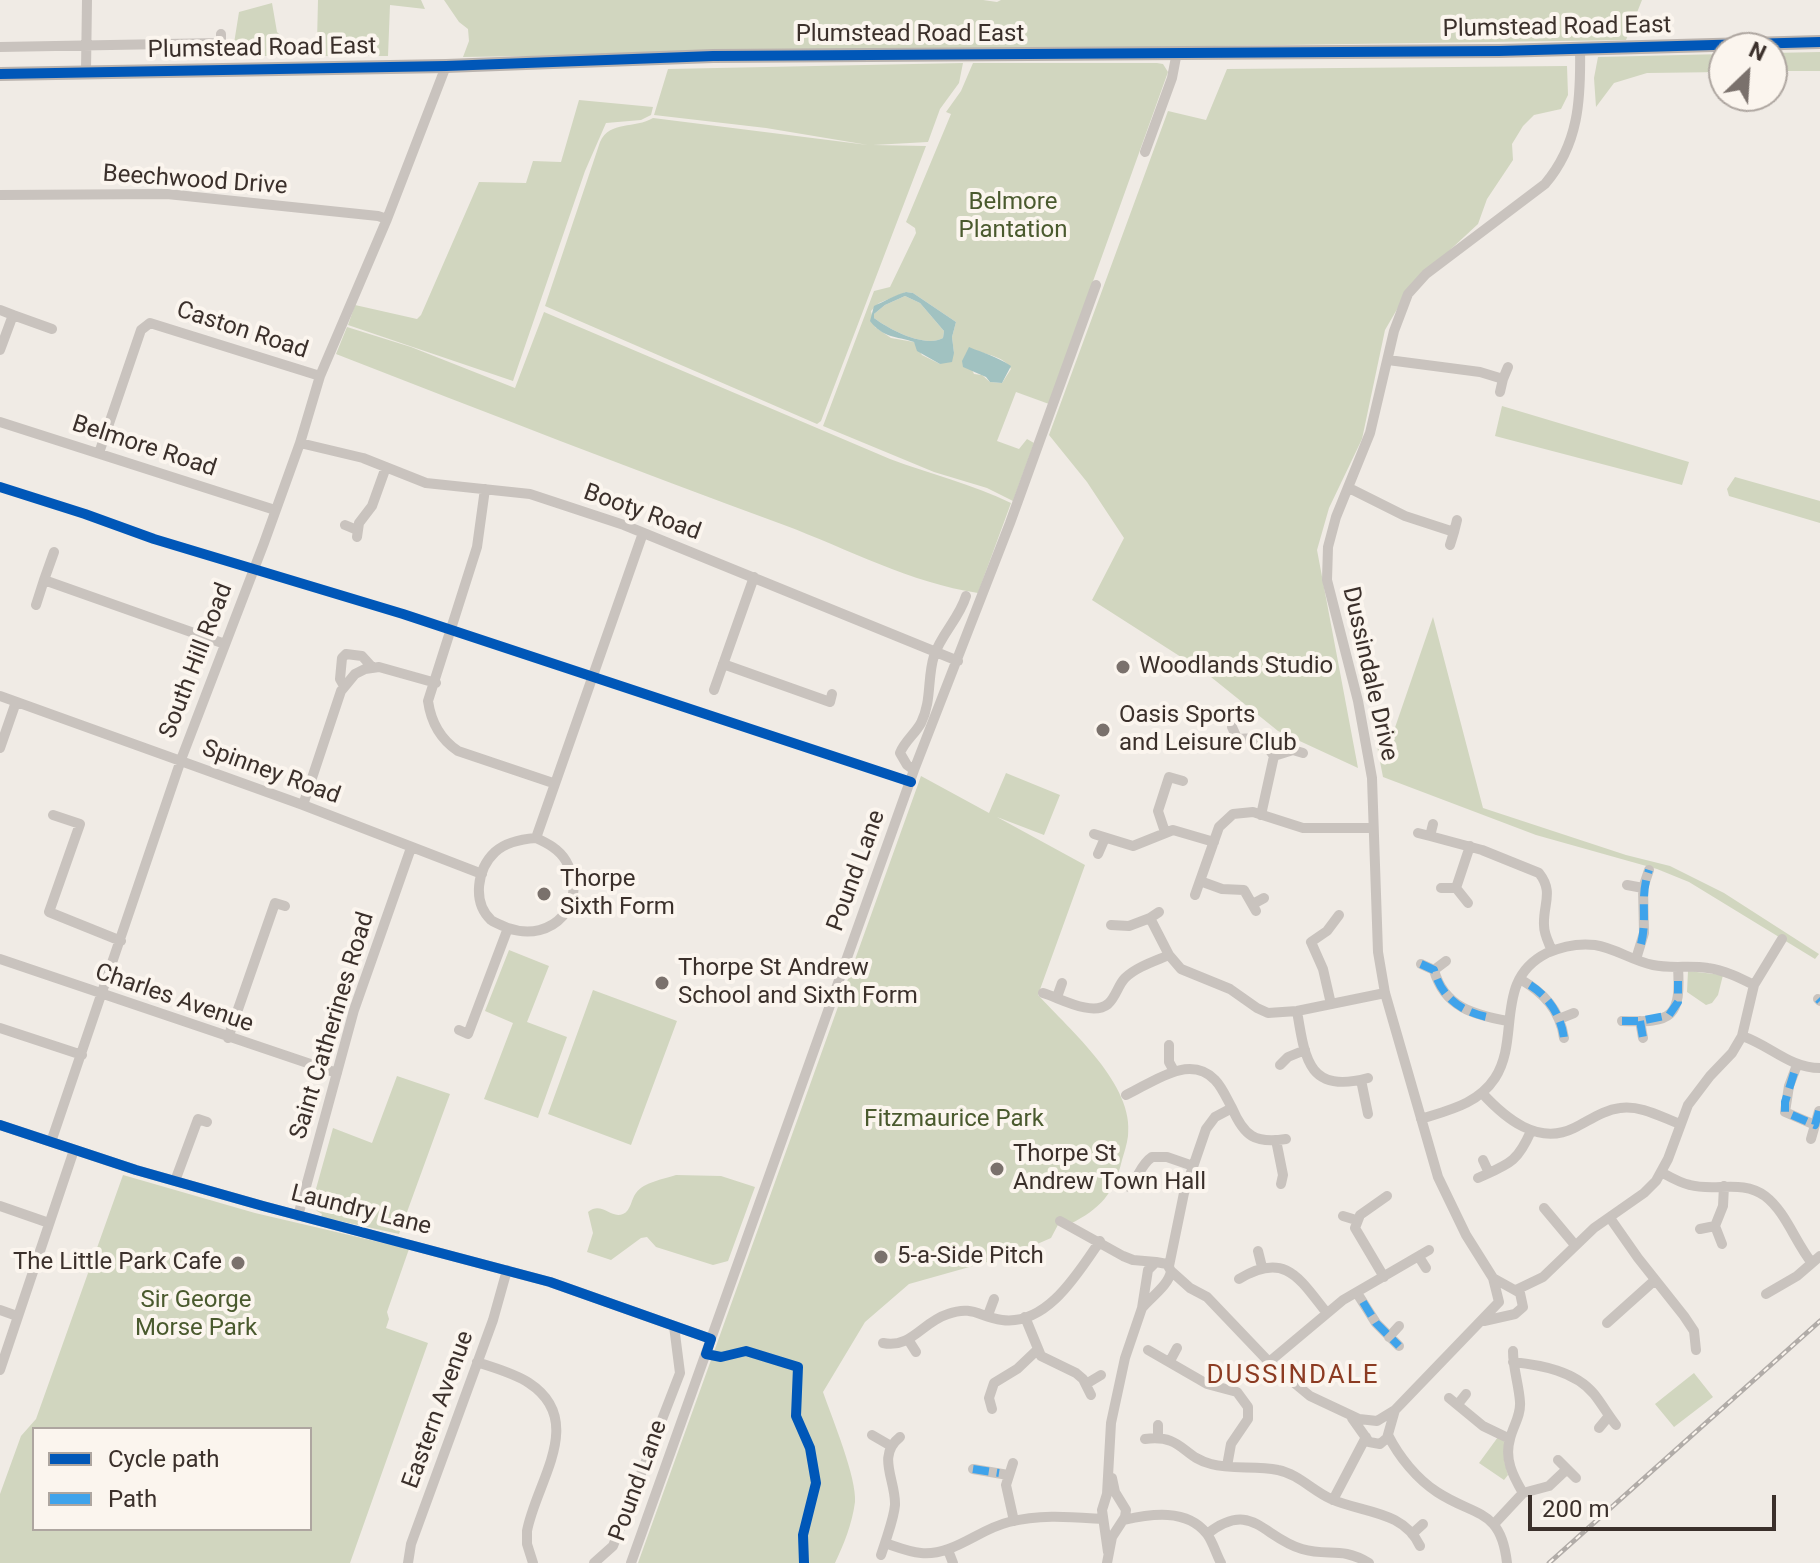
<!DOCTYPE html>
<html>
<head>
<meta charset="utf-8">
<style>
  body { margin:0 }
  #map { position:relative; width:1820px; height:1563px; overflow:hidden; background:#f0ebe5; font-family:Roboto,sans-serif }
  canvas { display:block }
  .legend { position:absolute; left:32px; top:1427px; width:280px; height:104px; box-sizing:border-box; background:#fbf5ee; border:2px solid #aea6a0; margin:0; padding:10px 14px; list-style:none; font-size:24px; color:#3b302b }
  .legend li { display:flex; align-items:center; gap:16px; height:40px }
  .legend b { width:40px; border:2px solid #aea6a0 }
  .north { position:absolute; left:1708px; top:32px; width:80px; height:80px; box-sizing:border-box; background:#fbf5ee; border:2px solid #aea6a0; border-radius:50%; rotate:25deg; font-size:22px; font-weight:700; line-height:32px; text-align:center; color:#3b302b }
  .north::after { content:''; display:block; margin:auto; width:28px; height:36px; background:#7a716c; clip-path:polygon(50% 0,100% 100%,50% 72%,0 100%) }
  .scale { position:absolute; left:1528px; top:1495px; width:248px; height:36px; box-sizing:border-box; border:4px solid #3b302b; border-top:0; padding-left:10px; font-size:24px; line-height:28px; white-space:nowrap; color:#3b302b; -webkit-text-stroke:6px #fbf5ee; paint-order:stroke }
</style>
</head>
<body>
<div id="map">
<canvas width="1820" height="1563"></canvas>
<ul class="legend">
<li><b style="height:10px;background:#0057b8"></b>Cycle path</li>
<li><b style="height:10px;background:#3fa3eb"></b>Path</li>
</ul>
<div class="north">N</div>
<div class="scale">200 m</div>
</div>
<script>
const g = document.querySelector('canvas').getContext('2d');
g.lineJoin = 'round';
function fill(path, color) { g.fillStyle = color; g.fill(path, 'evenodd'); }
function stroke(path, color, width, dash) { g.strokeStyle = color; g.lineWidth = width; g.lineCap = dash ? 'butt' : 'round'; g.setLineDash(dash || []); g.stroke(path); }
function label(font, color, halo, rows, align = 'center') {
  g.font = font + ' Roboto,sans-serif'; g.lineWidth = 8; g.setLineDash([]); g.textBaseline = 'middle'; g.strokeStyle = halo; g.fillStyle = color; for (const [text, x, y, turn = 0] of rows) {
    g.save(); g.translate(x, y); g.rotate((+turn || 0) * Math.PI / 180); g.textAlign = isNaN(turn) ? turn : align; if (halo) g.strokeText(text, 0, 0); g.fillText(text, 0, 0); g.restore();
  }
}
const green = new Path2D(`
  M318,0H421L425,9L390,5L388,56H232L239,12L272,3L277,32L285,40L317,42Z
  M444,0H983L997,2L1001,0H1642L1626,40L463,57L469,41L468,29L459,22Z
  M1820,52V71H1772V53Z
  M1724,54V72L1647,73L1614,83L1596,107L1594,78L1598,57Z
  M963,63L959,83L940,109L928,142L873,145L926,146L821,421L817,424L545,306L600,142C610,120 635,129 653,118L868,145L766,128L654,115L668,69Z
  M973,63H1157L1163,64L1168,72L1049,404L1016,392L997,441L1019,449L1027,439L1034,443L1013,501L987,488L934,472L823,426L874,291L890,287L916,233L915,228L906,222L951,114L946,112L961,91ZM906,292L913,293L956,322L952,337L954,353L940,364L922,355L914,342L891,338L875,327L871,311L879,303ZM975,350C986,355 1004,356 1011,369L1002,383L990,382L982,375L974,374L965,355Z
  M1567,66L1568,95L1561,109L1534,115L1523,126L1512,144L1513,160L1487,199L1478,224L1410,287L1385,330L1362,439L1329,508L1317,550L1358,768L1278,731L1206,673L1092,600L1124,538L1087,482L1049,435L1168,111L1206,120L1227,69Z
  M579,100L653,107L651,115L641,120L606,123L585,171L513,381L348,325L355,305L417,319L421,315L479,182L526,183L533,161L561,162Z
  M905,296L920,303L944,331L943,338C925,348 890,330 874,318V314L885,305Z
  M544,312L890,459C930,474 972,484 1011,503L978,593C911,583 848,549 784,525C634,470 485,412 336,354L347,327L411,347L515,388Z
  M1502,406L1689,462L1682,485L1495,436Z
  M1735,477L1820,501V523L1729,496L1727,489Z
  M1433,617L1483,808L1626,855L1670,866L1724,893L1819,954L1815,959L1689,882L1657,869L1536,835L1383,777L1377,746L1389,745Z
  M1006,773L1060,795L1044,835L997,817L1085,865L1038,995C1070,1030 1135,1085 1128,1136C1127,1144 1124,1153 1122,1160C1114,1194 1100,1209 1070,1224L1060,1221L1051,1238L1012,1255L909,1284L865,1322L823,1392C832,1418 857,1478 855,1502C852,1524 844,1544 835,1563H638L921,776L989,813Z
  M509,950L549,966L527,1022L567,1037L538,1118L484,1099L513,1023L485,1011Z
  M1688,971L1723,975L1718,995L1712,1003L1706,1005L1687,992Z
  M593,990L677,1021L631,1145L548,1114Z
  M397,1076L450,1094L399,1234L321,1217L322,1214L317,1211L312,1203L333,1128L372,1143Z
  M123,1175L255,1213L409,1249L387,1312L389,1319L386,1328L428,1343L350,1563H0V1494L21,1436L36,1419ZM34,1429H310V1529H34Z
  M676,1175L721,1176L755,1187L728,1261L713,1265L656,1247L647,1237L641,1238L611,1260L587,1252L593,1233L588,1212C602,1201 610,1219 623,1214C631,1211 631,1199 636,1193C644,1182 664,1179 676,1175Z
  M1694,1373L1713,1397L1674,1427L1655,1404Z
  M1498,1437L1505,1442L1504,1460L1508,1475L1504,1480L1479,1463Z`);
const water = new Path2D(`
  M906,292L913,293L956,322L952,337L954,353L952,362L940,364L917,351L914,342C896,336 883,338 870,321L874,306C885,301 895,295 906,292ZM905,296L920,303L944,331L943,338C925,348 890,330 874,318V314L885,305Z
  M969,347C983,353 996,356 1011,366L1002,383L990,382L986,377L963,367L962,361Z`);
const street = new Path2D(`
  M0,47L221,43V34
  M86,71L87,0
  M1145,152L1172,78L1177,52
  M0,195L167,194L378,216L387,219
  M0,310L13,315
  M0,350L13,315L52,329
  M1388,360L1480,372L1503,379L1508,367
  M1500,392L1503,379
  M0,422L275,510
  M300,443L363,458L426,483L530,494L624,525L958,661
  M99,453L141,330L150,323L320,376
  M1349,488L1405,516L1454,532L1457,520
  M485,489L477,547L428,701C431,722 440,739 458,751L553,783
  M345,525L357,530
  M357,537L359,523L372,506L386,467
  M1450,545L1454,532
  M54,552L44,580L225,644
  M36,605L44,580
  M723,664L830,702L832,694
  M344,686L340,679L342,658L346,654L362,656L372,667
  M714,690L754,577
  M0,696L303,805L482,874
  M1232,727L1237,738
  M1229,743C1247,734 1263,739 1274,756L1261,815
  M0,748L16,702
  M1274,756L1293,750L1303,753
  M914,770L907,765L900,753C904,742 915,734 921,723C932,701 927,678 934,656C941,634 959,619 966,596
  M303,805L341,691L355,674L365,669L379,667L436,683
  M53,815L80,824L49,912L121,941
  M1433,824L1430,836L1482,850L1539,873C1554,892 1543,904 1544,925C1544,935 1549,943 1552,951
  M1165,832L1158,811L1169,777L1183,781
  M1418,833L1430,836
  M1094,834L1133,846L1173,830L1214,842
  M1098,854L1105,838
  M1200,881L1222,889L1244,890L1256,911
  M1627,885L1643,888
  M1441,888H1456
  M1195,895L1219,827L1233,814L1253,812L1303,828H1373
  M1468,903L1456,888L1470,846
  M1253,904L1264,898
  M1159,912L1150,918L1169,955L1181,969L1230,989L1257,1008L1268,1013L1297,1011L1385,993
  M1111,925L1129,926L1150,918
  M508,928C553,944 590,902 566,861C559,849 547,843 536,838
  M0,959L337,1073
  M1636,959L1644,933L1643,888L1649,870
  M1421,964L1434,970C1444,1007 1474,1015 1508,1021
  M1434,970L1446,961
  M1520,979C1544,993 1560,1010 1564,1038
  M1043,993C1060,998 1092,1017 1108,1004C1116,997 1118,985 1125,978C1136,967 1155,961 1169,955
  M1057,997L1062,983
  M1818,999L1820,1001
  M1331,1004L1323,969L1311,942L1327,931L1339,915
  M1297,1011C1305,1060 1309,1094 1368,1078
  M1559,1019L1574,1013
  M1622,1021C1673,1023 1681,1017 1678,967
  M1640,1021L1643,1038
  M0,1028L82,1055
  M459,1030L468,1034L508,928C503,926 495,923 491,920C472,902 477,869 495,852C506,842 522,839 536,838L643,533
  M1742,1036C1770,1045 1789,1068 1820,1068
  M228,1038L275,903L285,906
  M1169,1045V1062L1174,1071
  M1280,1065L1288,1057L1305,1050
  M1797,1065L1789,1086L1785,1112L1815,1125L1819,1111
  M1361,1080L1368,1114
  M1482,1093C1505,1118 1538,1146 1574,1128C1589,1121 1603,1110 1620,1108C1641,1105 1661,1117 1680,1124
  M1126,1095C1152,1083 1189,1053 1215,1080C1222,1087 1227,1099 1232,1108
  M1421,1119C1449,1110 1478,1104 1495,1078C1521,1038 1493,980 1547,953C1563,946 1578,943 1595,945C1615,948 1633,961 1653,965C1671,969 1690,965 1708,968C1724,970 1740,978 1754,985
  M0,1125L136,1170L263,1206L550,1282L711,1339
  M1811,1139L1815,1125
  M1276,1140L1283,1175L1281,1184
  M51,1142L182,757L264,543L300,443L320,376L387,219L446,66
  M1483,1160L1489,1173
  M1661,1172C1670,1177 1680,1183 1690,1185C1715,1192 1742,1179 1765,1196C1786,1212 1795,1242 1812,1263
  M1478,1178C1509,1164 1517,1163 1531,1131
  M175,1181L198,1119L207,1122
  M1129,1187C1139,1178 1140,1165 1152,1157H1167L1193,1166
  M0,1206L49,1223
  M1544,1208L1575,1245
  M298,1216L354,1010L411,848
  M1343,1216L1356,1220
  M1610,1218L1638,1258L1684,1316L1694,1331L1696,1350
  M1060,1221L1123,1256L1133,1260L1156,1262
  M1715,1226L1722,1244
  M1700,1229L1715,1226L1723,1206L1724,1186
  M1258,1251L1262,1267
  M1419,1257L1426,1268
  M1169,1266L1184,1193L1206,1129L1215,1117L1232,1108C1244,1136 1255,1144 1286,1139
  M1171,1271L1190,1288L1207,1297L1269,1362L1310,1396L1359,1419L1377,1421L1395,1410L1499,1302L1493,1278L1466,1235L1438,1177L1385,993L1378,952L1372,778L1358,701L1327,580L1328,547L1336,517L1370,433L1394,331L1408,294L1426,274L1545,184C1579,144 1581,99 1580,48
  M1384,1277L1355,1228L1360,1215L1387,1196
  M1239,1279C1285,1251 1299,1278 1326,1312
  M1516,1290L1543,1277L1594,1228L1644,1193L1656,1181L1668,1159L1688,1105L1710,1076L1732,1053L1742,1036L1754,985L1782,939
  M1357,1293L1376,1323L1399,1346
  M1766,1294L1797,1276L1820,1256
  M0,1310L17,1316
  M988,1315L994,1299
  M1025,1317L1041,1356L1076,1373L1083,1379L1091,1395
  M1484,1321L1515,1314L1523,1307L1520,1293L1493,1278
  M1607,1323L1655,1280
  M1389,1337L1399,1326
  M909,1341L916,1352
  M883,1343C911,1349 922,1322 948,1314C973,1305 979,1317 1002,1320C1047,1326 1078,1273 1100,1241
  M1148,1350L1207,1384L1237,1392L1248,1407V1419L1231,1444L1227,1466
  M1513,1351C1513,1369 1519,1385 1520,1402C1521,1416 1513,1426 1510,1439C1504,1459 1513,1476 1523,1493
  M1170,1361L1177,1348
  M477,1362C494,1368 514,1373 529,1383C587,1421 536,1482 527,1531V1544L533,1563
  M1269,1362L1343,1300L1429,1250
  M1513,1362C1541,1365 1575,1371 1594,1394C1602,1404 1608,1415 1616,1425
  M0,1370L74,1150
  M1086,1384L1101,1375
  M1449,1398L1483,1426L1510,1439
  M1458,1404L1466,1394
  M992,1409L989,1398L994,1383L1017,1369L1037,1350
  M1352,1418L1369,1442L1380,1444L1387,1438L1395,1410
  M1158,1425V1438
  M1599,1428L1609,1416
  M872,1435L891,1446
  M1388,1435C1399,1457 1417,1479 1437,1492C1475,1517 1501,1508 1507,1563
  M900,1437C876,1456 896,1480 895,1505C894,1517 889,1530 885,1543C897,1547 909,1552 921,1553C953,1556 979,1529 1009,1522C1041,1514 1071,1517 1103,1519
  M1145,1439C1183,1434 1182,1457 1211,1464C1232,1470 1256,1465 1278,1470C1298,1474 1313,1491 1331,1499C1362,1513 1403,1510 1420,1546
  M1013,1463L1006,1485L1014,1521
  M973,1469L1008,1475
  M1567,1469L1576,1478
  M1333,1500L1366,1437
  M1124,1520C1150,1514 1187,1508 1207,1534C1213,1542 1216,1554 1221,1563
  M1495,1523L1523,1493L1549,1486L1567,1469L1558,1460
  M1207,1534C1252,1499 1262,1537 1302,1549C1329,1557 1340,1546 1369,1563
  M1412,1534L1423,1524
  M948,1550L953,1563
  M1108,1552L1102,1510L1107,1494L1111,1423L1125,1358L1142,1308L1148,1270L1156,1262L1167,1264L1171,1271C1169,1285 1151,1297 1142,1308
  M881,1555L885,1543
  M408,1563L411,1544L493,1320L507,1270
  M594,1563L613,1546L680,1373L674,1326
  M631,1563L914,770L1010,523L1096,285
  M1107,1563L1112,1537L1125,1517L1126,1510L1115,1492L1112,1478`);
const secondary = new Path2D(`
  M0,74L446,66L713,56L1499,51L1820,42`);
const rail = new Path2D(`
  M1549,1563L1820,1321`);
const quiet = new Path2D(`
  M1641,944C1648,917 1639,899 1649,870
  M1421,964L1434,970C1442,999 1463,1013 1492,1018
  M1530,985C1549,997 1561,1016 1564,1038
  M1818,999L1820,1001
  M1622,1021H1640L1669,1015L1678,1002V981
  M1640,1021L1643,1038
  M1794,1073L1785,1102V1112L1815,1125L1819,1111
  M1363,1302L1376,1323L1399,1346
  M973,1469L999,1473`);
const cycleway = new Path2D(`
  M0,74L446,66L713,56L1499,51L1820,42
  M0,487L85,514L154,539L403,614L911,782
  M0,1125L136,1170L263,1206L550,1282L711,1339L706,1354L721,1357L746,1351L798,1367L796,1416L810,1448L816,1483L803,1535L804,1563`);
const markers = [
  [1123,667,8,"#7a716c"],
  [1103,730,8,"#7a716c"],
  [544,894,8,"#7a716c"],
  [662,983,8,"#7a716c"],
  [997,1169,8,"#7a716c"],
  [881,1257,8,"#7a716c"],
  [238,1263,8,"#7a716c"]
];
const streetNames = [
  ["Plumstead Road East",1557,28,-1],
  ["Plumstead Road East",910,35],
  ["Plumstead Road East",262,49,-1],
  ["Beechwood Drive",195,181,4],
  ["Caston Road",242,331,18],
  ["Belmore Road",144,447,18],
  ["Booty Road",642,513,20],
  ["South Hill Road",197,661,-69],
  ["Dussindale Drive",1369,674,77],
  ["Spinney Road",271,773,20],
  ["Pound Lane",857,871,-70],
  ["Charles Avenue",174,999,19],
  ["Saint Catherines Road",333,1026,-73],
  ["Laundry Lane",361,1211,14],
  ["Eastern Avenue",439,1410,-70],
  ["Pound Lane",639,1481,-70]
];
const parkNames = [
  ["Belmore",1013,203],
  ["Plantation",1013,231],
  ["Fitzmaurice Park",954,1120],
  ["Sir George",196,1301],
  ["Morse Park",196,1329]
];
const poiNames = [
  ["Woodlands Studio",1139,667],
  ["Oasis Sports",1119,716],
  ["and Leisure Club",1119,744],
  ["Thorpe",560,880],
  ["Sixth Form",560,908],
  ["Thorpe St Andrew",678,969],
  ["School and Sixth Form",678,997],
  ["Thorpe St",1013,1155],
  ["Andrew Town Hall",1013,1183],
  ["5-a-Side Pitch",897,1257],
  ["The Little Park Cafe",222,1263,"right"]
];
const neighbourhoodNames = [
  ["DUSSINDALE",1293,1376]
];
fill(green, '#d1d6bf');
fill(water, '#a1c2c1');
stroke(street, '#c9c3be', 10);
stroke(secondary, '#bab3ae', 14);
stroke(rail, '#b1aca8', 5);
stroke(rail, '#fbf5ee', 2, [6]);
stroke(quiet, '#3fa3eb', 8, [16, 8]);
stroke(cycleway, '#0057b8', 10);
for (const [x, y, r, color] of markers) { const dot = new Path2D(); dot.arc(x, y, r, 0, 2 * Math.PI); g.fillStyle = color; g.fill(dot); stroke(dot, '#fbf5ee', 3); }
label('24px', '#3b302b', '#fbf5ee', streetNames);
label('24px', '#4a5a2e', '#fbf5ee', parkNames);
label('24px', '#3b302b', '#fbf5ee', poiNames, 'left');
g.letterSpacing = '2px';
label('26px', '#8c3b22', '#fbf5ee', neighbourhoodNames);
g.letterSpacing = '0px';
</script>
</body>
</html>
